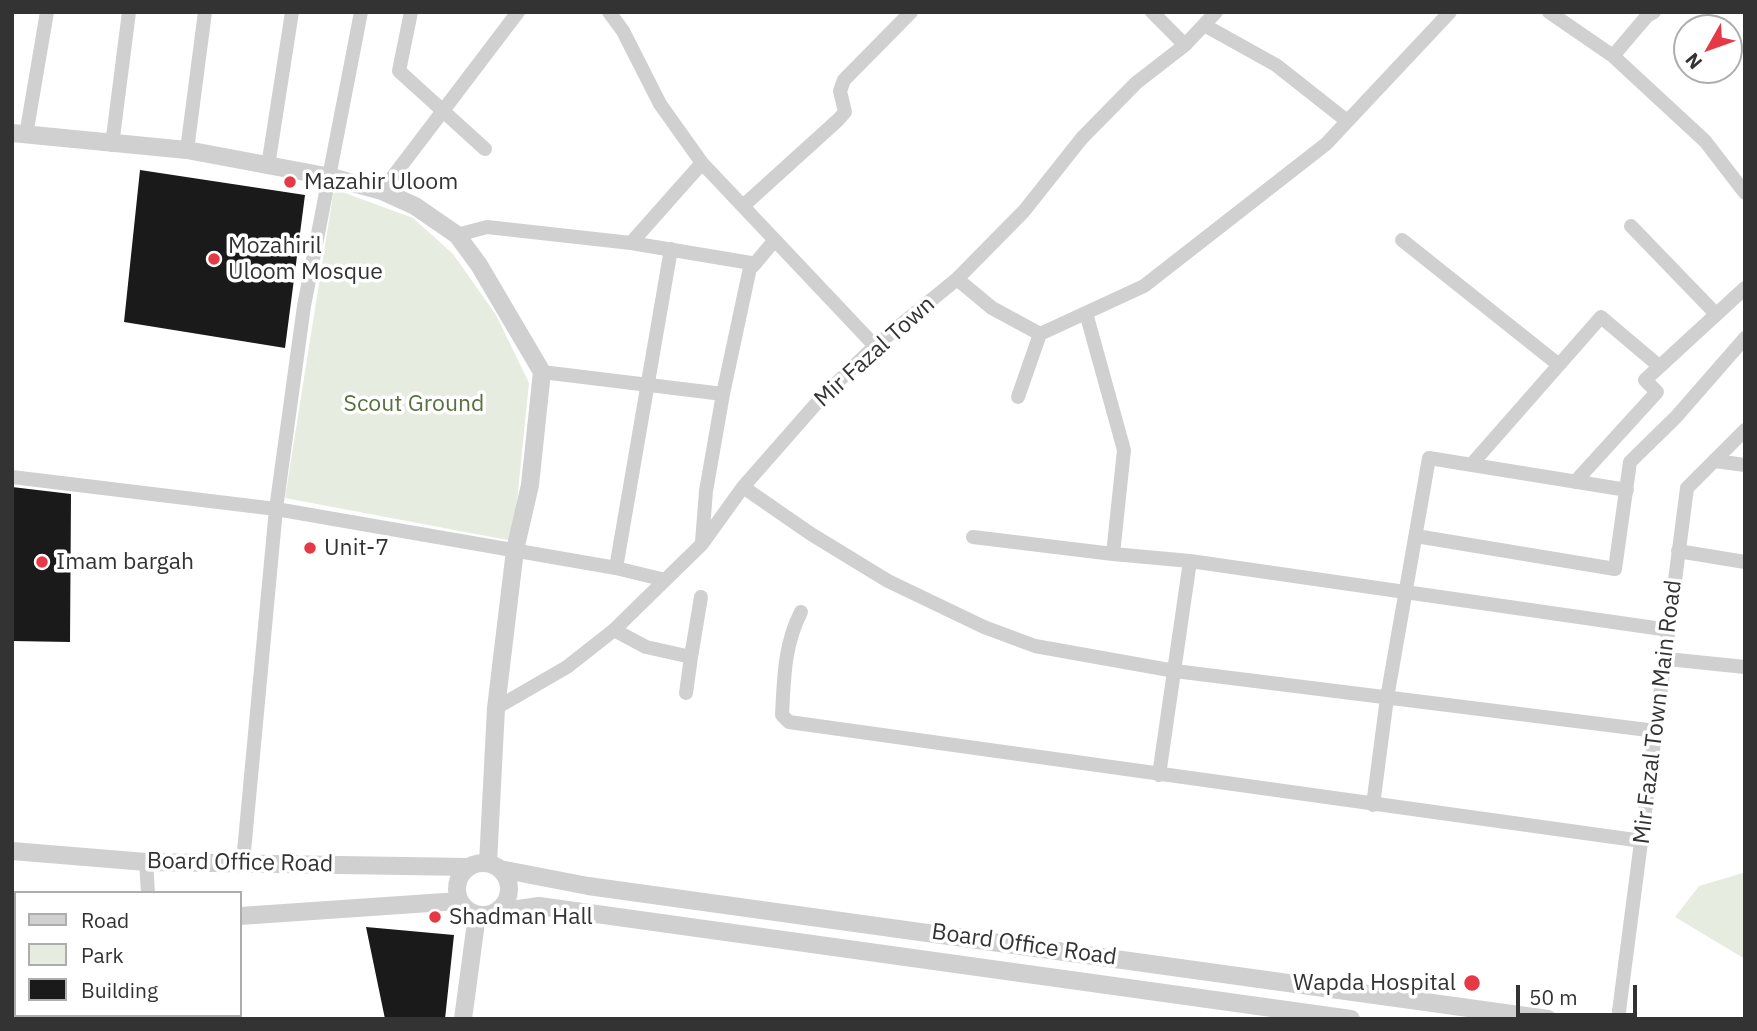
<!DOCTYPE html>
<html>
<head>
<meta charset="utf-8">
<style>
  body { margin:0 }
  #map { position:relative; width:1757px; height:1031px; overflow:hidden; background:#fff; font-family:"IBM Plex Sans",sans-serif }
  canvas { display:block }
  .frame { position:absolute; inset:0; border:14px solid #333; pointer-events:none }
  .legend { position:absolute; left:14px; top:891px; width:228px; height:126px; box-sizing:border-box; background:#fff; border:2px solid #adadad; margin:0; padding:9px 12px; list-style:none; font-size:21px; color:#333 }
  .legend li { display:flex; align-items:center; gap:14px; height:35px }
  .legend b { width:35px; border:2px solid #adadad }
  .north { position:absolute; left:1673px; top:14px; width:70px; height:70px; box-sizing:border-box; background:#fff; border:2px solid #adadad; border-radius:50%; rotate:230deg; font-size:19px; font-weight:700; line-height:28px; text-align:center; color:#333 }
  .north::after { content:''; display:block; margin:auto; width:24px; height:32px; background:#e63946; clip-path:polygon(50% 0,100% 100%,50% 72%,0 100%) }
  .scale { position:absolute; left:1516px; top:985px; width:121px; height:32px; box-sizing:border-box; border:4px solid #333; border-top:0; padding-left:9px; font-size:21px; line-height:24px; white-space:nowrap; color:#333; -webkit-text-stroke:5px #fff; paint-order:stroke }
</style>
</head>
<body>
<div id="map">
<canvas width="1757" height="1031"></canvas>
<div class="frame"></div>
<ul class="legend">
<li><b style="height:9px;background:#d0d0d0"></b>Road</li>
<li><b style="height:19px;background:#e6ecdf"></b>Park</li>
<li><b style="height:19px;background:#1a1a1a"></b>Building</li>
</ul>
<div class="north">N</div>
<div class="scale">50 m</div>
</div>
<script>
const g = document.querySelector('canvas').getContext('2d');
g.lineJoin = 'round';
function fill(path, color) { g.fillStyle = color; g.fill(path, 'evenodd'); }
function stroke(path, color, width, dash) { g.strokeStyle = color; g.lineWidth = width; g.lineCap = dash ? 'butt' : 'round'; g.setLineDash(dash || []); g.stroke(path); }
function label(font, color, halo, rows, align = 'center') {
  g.font = font + ' "IBM Plex Sans",sans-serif'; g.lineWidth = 7; g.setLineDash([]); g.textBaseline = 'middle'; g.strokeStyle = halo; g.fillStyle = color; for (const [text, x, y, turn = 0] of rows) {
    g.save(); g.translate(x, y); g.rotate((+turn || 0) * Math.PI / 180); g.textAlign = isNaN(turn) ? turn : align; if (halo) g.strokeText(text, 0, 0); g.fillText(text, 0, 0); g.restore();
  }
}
const green = new Path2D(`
  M334,189L413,218L453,254L496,315L529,383L513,541L285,498Z
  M1745,863V959L1675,917L1699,886L1743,873Z`);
const building = new Path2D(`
  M140,170L305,195L285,348L124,322Z
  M12,487L71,494L70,642L12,641Z
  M366,927L454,935L445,1019H385Z`);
const minor = new Path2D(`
  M411,12L399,71L485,149
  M609,12L623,31L660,104L702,163L875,346
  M1152,12L1185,45
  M1549,12L1613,56L1705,141L1745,193
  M1204,25L1276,65L1347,121
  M1613,56L1647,16L1654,12
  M26,135L47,12
  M112,145L129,12
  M187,150L205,12
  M268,166L292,12
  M382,191L518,12
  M743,206L838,120L845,112L840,91L844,80L911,12
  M1631,226L1715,313
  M457,235L487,227L631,243L751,263L723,394L706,491L702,542
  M1402,240L1559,365
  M631,243L702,163
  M753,266L774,241
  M957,279L992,308L1040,334L1144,286L1326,144L1450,12
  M1086,313L1124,450L1113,554L1190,561L1159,775
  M542,372L723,394
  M1018,397L1040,334
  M1715,461L1745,465
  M1471,465L1601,317L1659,366
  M12,477L276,509L616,568L665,580
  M1575,482L1657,392L1645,380L1745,288
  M743,487L811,534L888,581L984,627L1035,646L1175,671L1656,731
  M1416,536L1615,569L1630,462L1676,417L1745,338
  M973,537L1113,554
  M1678,551L1745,562
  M1190,561L1669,630
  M616,568L671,249
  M801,612C784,645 784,679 782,715L789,722L1642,841
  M614,630L646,647L691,657L701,597
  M1667,659L1745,667
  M686,693L691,657
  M496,708L567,667L614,630L702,544L743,487L822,397L875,346L957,279L1024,211L1082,138L1136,83L1185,45L1216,12
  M1373,805L1387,698L1429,458L1627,490
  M146,862L148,893
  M243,862L276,509L304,306L361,12
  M136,1019V1015
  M1618,1019L1687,488L1745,430`);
const tertiary = new Path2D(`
  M12,133L187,150L331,177L382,191L415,206L457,235L479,265L542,372L530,485L515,550L496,708L488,863
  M12,851L146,862L468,867
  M457 889a26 26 0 1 1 52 0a26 26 0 1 1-52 0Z
  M500,869L588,886L1548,1019
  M497,912L539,906L1351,1019
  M240,916L459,901
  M12,927L16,926
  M463,1019L477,915`);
const markers = [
  [290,182,7,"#e63946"],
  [214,259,7,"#e63946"],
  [310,548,7,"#e63946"],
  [42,562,7,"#e63946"],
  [435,917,7,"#e63946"],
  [1472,983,9,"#e63946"]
];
const poiNames = [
  ["Mazahir Uloom",304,182],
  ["Mozahiril",228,246],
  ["Uloom Mosque",228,272],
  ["Unit-7",324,548],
  ["Imam bargah",56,562],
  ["Shadman Hall",449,917],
  ["Wapda Hospital",1456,983,"right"]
];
const streetNames = [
  ["Mir Fazal Town",875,352,-42],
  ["Mir Fazal Town Main Road",1658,712,-83],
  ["Board Office Road",240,863,1],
  ["Board Office Road",1024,945,8]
];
const parkNames = [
  ["Scout Ground",414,404]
];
fill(green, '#e6ecdf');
fill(building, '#1a1a1a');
stroke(minor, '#d0d0d0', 14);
stroke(tertiary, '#d0d0d0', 18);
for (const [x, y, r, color] of markers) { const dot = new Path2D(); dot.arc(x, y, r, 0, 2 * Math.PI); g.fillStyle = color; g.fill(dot); stroke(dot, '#fff', 2.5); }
label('23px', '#333', '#fff', poiNames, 'left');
label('23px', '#333', '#fff', streetNames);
label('23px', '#56703f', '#fff', parkNames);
</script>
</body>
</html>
